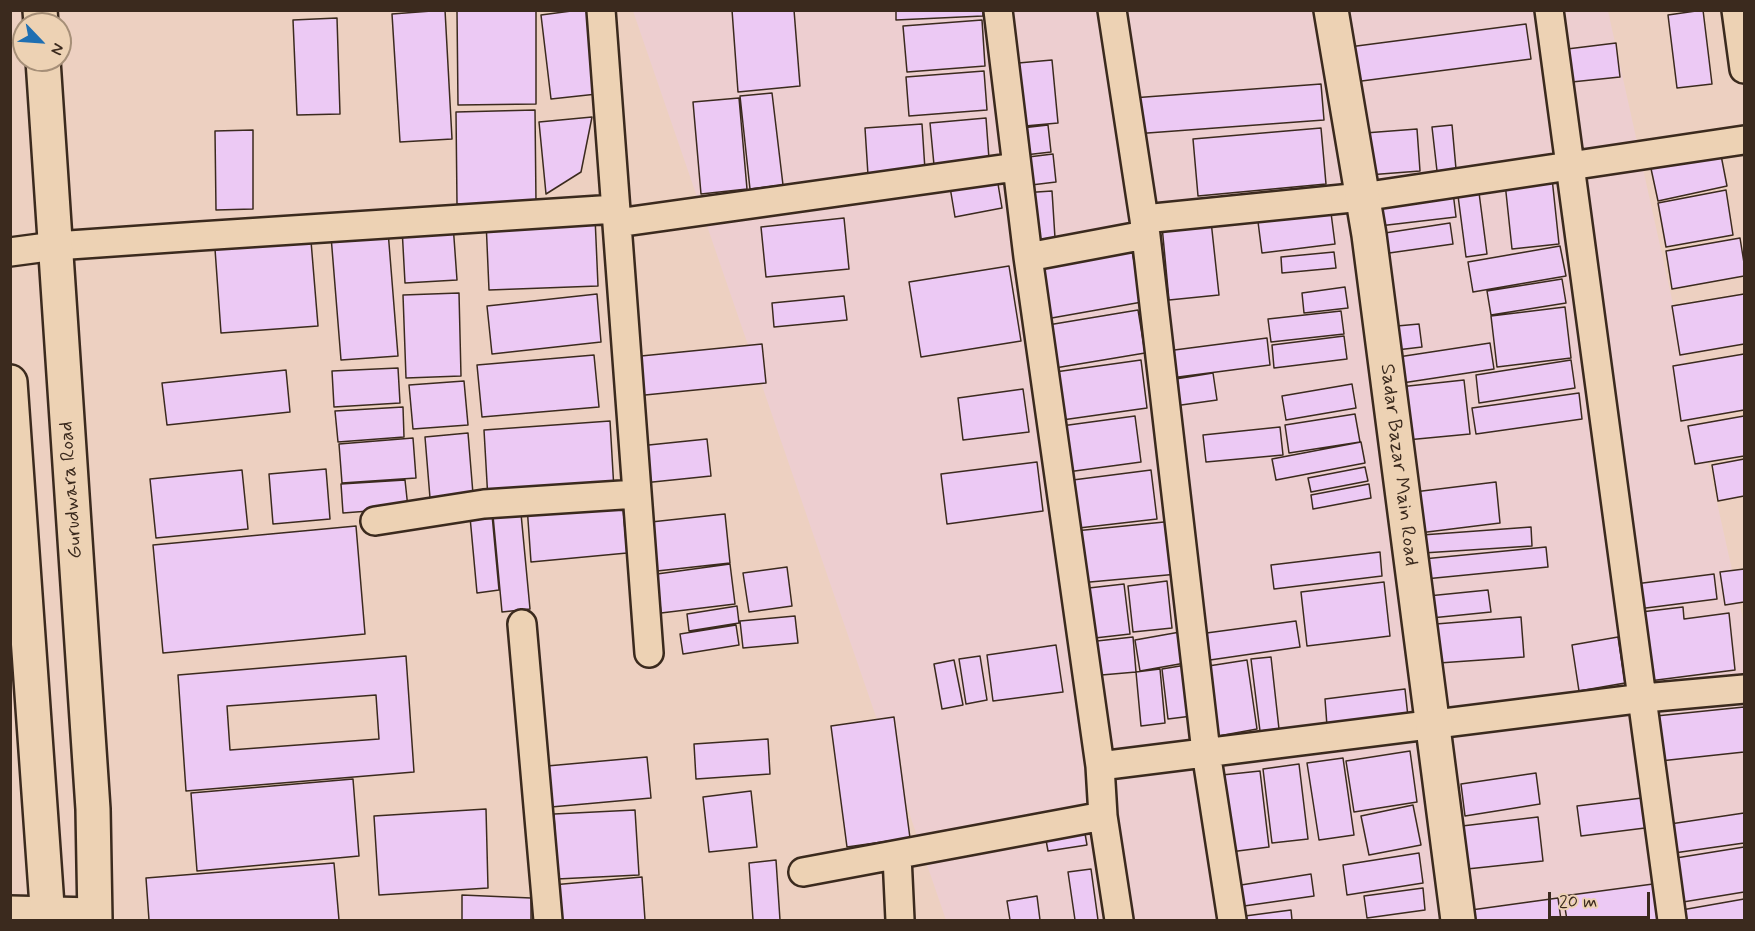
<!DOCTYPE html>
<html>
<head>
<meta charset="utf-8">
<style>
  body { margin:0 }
  #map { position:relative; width:1755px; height:931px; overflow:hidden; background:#edd0c1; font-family:Mynerve,sans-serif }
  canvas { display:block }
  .frame { position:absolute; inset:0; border:12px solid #3b2a1e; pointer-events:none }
  .north { position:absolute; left:12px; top:12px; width:60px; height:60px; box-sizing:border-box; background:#edd2b4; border:2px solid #a68f78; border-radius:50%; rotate:115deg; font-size:16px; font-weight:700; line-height:24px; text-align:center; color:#3b2a1e }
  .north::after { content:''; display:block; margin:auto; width:21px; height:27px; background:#1f6fb2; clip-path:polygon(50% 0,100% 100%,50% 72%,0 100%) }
  .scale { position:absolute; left:1548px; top:892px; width:102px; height:27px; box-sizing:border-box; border:3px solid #3b2a1e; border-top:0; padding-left:8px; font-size:18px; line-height:21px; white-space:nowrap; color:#3b2a1e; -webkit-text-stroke:4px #edd2b4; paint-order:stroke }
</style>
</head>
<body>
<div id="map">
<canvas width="1755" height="931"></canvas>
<div class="frame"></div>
<div class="north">N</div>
<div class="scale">20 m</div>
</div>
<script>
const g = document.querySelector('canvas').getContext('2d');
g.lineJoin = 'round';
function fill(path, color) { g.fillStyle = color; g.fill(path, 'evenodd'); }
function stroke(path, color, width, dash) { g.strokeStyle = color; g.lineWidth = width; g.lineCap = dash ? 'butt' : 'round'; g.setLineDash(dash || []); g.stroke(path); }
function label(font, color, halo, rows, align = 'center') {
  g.font = font + ' Mynerve,sans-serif'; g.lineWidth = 4.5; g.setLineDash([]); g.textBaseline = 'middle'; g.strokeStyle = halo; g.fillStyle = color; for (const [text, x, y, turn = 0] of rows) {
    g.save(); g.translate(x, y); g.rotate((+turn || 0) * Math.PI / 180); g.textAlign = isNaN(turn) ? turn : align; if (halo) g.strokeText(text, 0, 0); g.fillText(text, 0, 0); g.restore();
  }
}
const built = new Path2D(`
  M633,11H1608L1744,624V920H946Z`);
const building = new Path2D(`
  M445,10L452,139L400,142L392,14Z
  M579,10H587L597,94L551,99L541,15Z
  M732,10H794L800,86L738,92Z
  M896,10H983V16L896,20Z
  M1703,10L1712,84L1677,88L1668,15Z
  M457,11H536V104L458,105Z
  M337,18L340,114L297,115L293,20Z
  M982,20L985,66L907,72L903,26Z
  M1526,24L1531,59L1354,82L1349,47Z
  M1616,43L1620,77L1562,83L1559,50Z
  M1052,60L1058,123L1014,127L1007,64Z
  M984,71L987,110L909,116L906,77Z
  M1321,84L1324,120L1134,134L1132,98Z
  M772,93L783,185L750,189L740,96Z
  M739,98L747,189L701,194L693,102Z
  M535,110L536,203L457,204L456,112Z
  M592,117L581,172L546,194L539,122Z
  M986,118L989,159L934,165L930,123Z
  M922,124L925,170L868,175L865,128Z
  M1048,125L1051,152L1016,156L1013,129Z
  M1452,125L1456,169L1437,171L1432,127Z
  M1321,128L1326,184L1198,196L1193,139Z
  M1417,129L1420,171L1368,175L1365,133Z
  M253,130V209L216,210L215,131Z
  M1720,150L1727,186L1658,201L1650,164Z
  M1053,154L1056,182L1023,186L1020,158Z
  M996,172L1002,208L955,217L949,181Z
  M1552,178L1559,244L1512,249L1505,183Z
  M1478,185L1487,254L1466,257L1457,188Z
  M1726,190L1733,235L1666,247L1658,203Z
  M1052,191L1055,238L1026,240L1022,193Z
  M1453,192L1456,217L1379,226L1376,201Z
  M1330,205L1335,244L1262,253L1257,214Z
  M595,217L598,286L489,290L486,221Z
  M844,218L849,269L766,277L761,227Z
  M1211,221L1219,295L1169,300L1162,226Z
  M1450,223L1453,244L1375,255L1372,235Z
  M453,224L457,280L405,283L402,228Z
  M388,231L398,356L341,360L331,236Z
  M1740,238L1744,263V276L1672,289L1666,251Z
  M311,241L318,326L221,333L215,249Z
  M1131,246L1142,302L1046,319L1036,264Z
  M1560,246L1566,276L1473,292L1468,262Z
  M1334,252L1336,268L1282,273L1281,257Z
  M1009,266L1021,341L921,357L909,282Z
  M1562,279L1566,303L1491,315L1487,291Z
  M1345,287L1348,308L1304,313L1302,293Z
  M459,293L461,376L406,378L403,295Z
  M597,294L601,342L492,354L487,306Z
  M1744,294V344L1680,355L1672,306Z
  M844,296L847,320L774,327L772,303Z
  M1565,307L1571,358L1497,367L1491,316Z
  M1138,310L1145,353L1055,368L1048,325Z
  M1341,311L1344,334L1271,342L1268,319Z
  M1419,324L1422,347L1388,351L1386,327Z
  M1344,336L1347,359L1274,368L1272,345Z
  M1267,338L1270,365L1163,379L1159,352Z
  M1490,343L1494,369L1389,385L1385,359Z
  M762,344L766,383L635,396L631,357Z
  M1744,354V410L1681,421L1673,366Z
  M594,355L599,407L482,417L477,365Z
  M1141,360L1147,408L1055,421L1048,373Z
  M1571,360L1575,388L1479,403L1476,375Z
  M398,368L400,403L334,407L332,371Z
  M286,370L290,412L167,425L162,383Z
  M1213,373L1217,400L1167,407L1163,381Z
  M1464,380L1470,434L1396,441L1390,388Z
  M464,381L468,425L413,429L409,385Z
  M1352,384L1356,408L1286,420L1282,396Z
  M1023,389L1029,432L963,440L958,398Z
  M1579,393L1582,419L1476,434L1472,408Z
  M403,407L404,437L338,442L335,411Z
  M1355,414L1360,442L1289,453L1285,425Z
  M1135,416L1141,462L1060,473L1054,427Z
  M1744,416V456L1695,464L1688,426Z
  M610,421L614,490L488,500L484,430Z
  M1280,427L1283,455L1206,462L1203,435Z
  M468,433L473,494L430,498L425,437Z
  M413,438L416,478L342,483L339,444Z
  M707,439L711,476L643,483L639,446Z
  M1361,442L1365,463L1276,480L1272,459Z
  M1744,459V496L1718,501L1712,465Z
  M1037,462L1043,511L947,524L941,474Z
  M1365,467L1368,481L1311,492L1308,478Z
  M326,469L330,519L273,524L269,474Z
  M242,470L248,529L156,538L150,479Z
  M1151,470L1157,519L1070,529L1065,481Z
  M405,480L408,508L343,513L341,484Z
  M1496,482L1500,523L1419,533L1414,492Z
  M1369,484L1371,498L1313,509L1311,495Z
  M622,497L627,553L531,562L527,506Z
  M520,503L530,609L502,612L492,505Z
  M491,504L499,590L477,593L469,506Z
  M725,514L730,563L657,571L651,522Z
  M1174,521L1178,574L1079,583L1075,531Z
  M356,526L365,634L163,653L153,545Z
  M1531,527L1532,546L1423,553L1422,535Z
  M1546,547L1548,567L1425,579L1423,559Z
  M1380,552L1382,576L1274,589L1271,565Z
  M730,564L735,604L661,613L657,574Z
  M787,567L792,606L749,612L743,573Z
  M1744,569V602L1725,605L1720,572Z
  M1714,574L1717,599L1638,609L1635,584Z
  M1167,581L1172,628L1133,632L1128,586Z
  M1384,582L1390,636L1307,646L1301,592Z
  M1124,584L1130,634L1086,639L1080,589Z
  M1488,590L1491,612L1431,618L1428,596Z
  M737,606L739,623L689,631L687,614Z
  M1683,607L1684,619L1729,613L1735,670L1649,681L1641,612Z
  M795,616L798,643L743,648L740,621Z
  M1521,617L1524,657L1439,663L1436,624Z
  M1296,621L1300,647L1203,661L1199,634Z
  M736,625L739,645L683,654L680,634Z
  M1180,632L1185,663L1140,671L1135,640Z
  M1133,637L1136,672L1090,676L1088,642Z
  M1618,637L1625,683L1579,691L1572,645Z
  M1056,645L1063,692L993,701L987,655Z
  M406,656L414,772L186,791L178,675ZM376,695L379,739L230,750L227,706Z
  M980,656L987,700L966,704L959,659Z
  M1271,657L1279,729L1260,731L1251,659Z
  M954,660L963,705L942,709L934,664Z
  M1247,660L1257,729L1213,737L1202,667Z
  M1186,665L1192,716L1168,719L1162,669Z
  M1160,669L1165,723L1141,726L1136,672Z
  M1405,689L1408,717L1327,726L1325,699Z
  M1744,707V752L1660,761L1656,716Z
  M894,717L910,838L847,847L831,726Z
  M768,739L770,774L696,779L694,744Z
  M1410,751L1417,802L1354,812L1346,761Z
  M647,757L651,798L551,807L547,766Z
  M1343,758L1354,835L1319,840L1307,763Z
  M1299,764L1308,839L1272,843L1263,769Z
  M1260,771L1269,847L1230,852L1222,775Z
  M1536,773L1540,804L1465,816L1461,784Z
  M353,779L359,856L197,871L191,793Z
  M751,791L757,847L709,852L703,797Z
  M1642,798L1645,828L1581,836L1577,806Z
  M1413,805L1421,845L1369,855L1361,816Z
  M486,809L488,888L379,895L374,816Z
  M635,810L639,875L557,879L554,814Z
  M1744,813V843L1674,853L1670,824Z
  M1538,817L1543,861L1467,869L1462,826Z
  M1083,822L1087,845L1048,851L1044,829Z
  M1744,847V892L1683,902L1676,858Z
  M1419,853L1423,883L1347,895L1343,865Z
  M776,860L780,920H753L749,863Z
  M334,863L339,920H149L146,878Z
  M1091,869L1098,920H1075L1068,872Z
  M1311,874L1314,896L1244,906L1241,885Z
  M642,877L645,920H555L552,885Z
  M1653,884L1658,920H1567L1563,896Z
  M1423,888L1425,910L1367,918L1364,896Z
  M462,895L531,898V920H462Z
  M1037,896L1040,920H1010L1007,901Z
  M1558,898L1561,920H1473L1471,910Z
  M1744,899V920H1678L1676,911Z
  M1291,910L1292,920H1246L1245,916Z`);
const minor = new Path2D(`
  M601,10L649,653
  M998,10L1028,257L1100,766L1103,816L1119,920
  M1112,10L1144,219L1206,752L1232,920
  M1549,10L1672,920
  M1736,10L1744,69
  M1144,219L1362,197L1744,140
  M617,223L1016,167
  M10,252L55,246L200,236L616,209
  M1028,257L1145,235
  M375,521L484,504L637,494
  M522,624L548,920
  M1100,766L1644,698L1744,689
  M897,856L900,920
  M803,872L1103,816`);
const tertiary = new Path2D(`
  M1331,10L1369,235L1458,920
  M10,913L94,915`);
const secondary = new Path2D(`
  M40,10L41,24
  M43,60L93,809L95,920
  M10,382L48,920`);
const streetNames = [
  ["Sadar Bazar Main Road",1398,465,83],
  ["Gurudwara Road",72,490,-94]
];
fill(built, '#edced0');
fill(building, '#ecc9f4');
stroke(building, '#3b2a1e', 1.5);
stroke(minor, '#3b2a1e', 32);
stroke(tertiary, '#3b2a1e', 38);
stroke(secondary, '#3b2a1e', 38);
stroke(minor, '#edd2b4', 27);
stroke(tertiary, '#edd2b4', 33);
stroke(secondary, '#edd2b4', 33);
label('20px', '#3b2a1e', '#edd2b4', streetNames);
</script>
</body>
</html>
